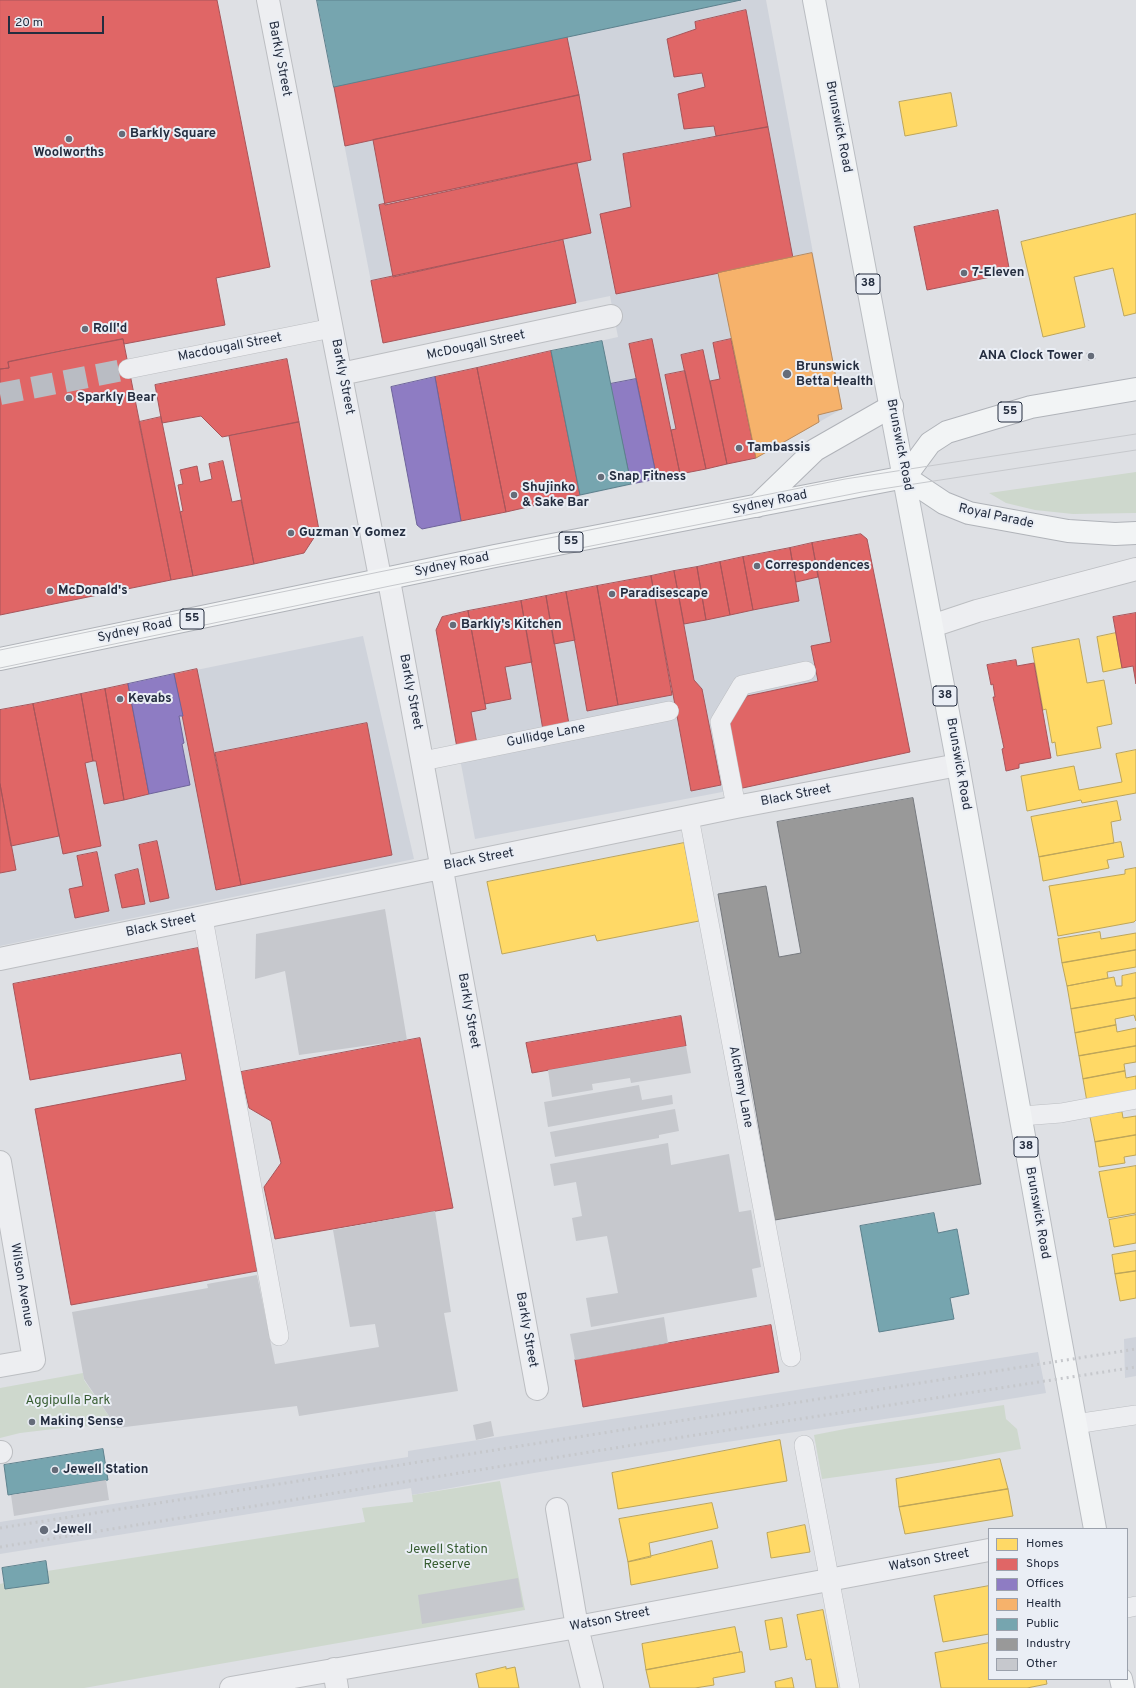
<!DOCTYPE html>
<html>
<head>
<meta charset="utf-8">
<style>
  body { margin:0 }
  #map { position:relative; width:1136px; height:1688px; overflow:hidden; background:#dee0e4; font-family:Overpass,sans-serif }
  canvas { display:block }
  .legend { position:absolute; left:988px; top:1528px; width:140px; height:152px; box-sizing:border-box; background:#eaeef5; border:1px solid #9ba1ac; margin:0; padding:5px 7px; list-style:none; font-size:12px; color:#242d3f }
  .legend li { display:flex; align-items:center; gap:8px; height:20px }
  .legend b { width:20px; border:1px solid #9ba1ac }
  .scale { position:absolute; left:8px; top:16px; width:96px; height:18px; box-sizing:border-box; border:2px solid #242d3f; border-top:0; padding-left:5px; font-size:12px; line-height:14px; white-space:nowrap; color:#242d3f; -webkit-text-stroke:3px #eaeef5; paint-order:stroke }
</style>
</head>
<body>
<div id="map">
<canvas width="1136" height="1688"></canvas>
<ul class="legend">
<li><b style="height:11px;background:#ffd966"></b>Homes</li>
<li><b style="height:11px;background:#e06666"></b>Shops</li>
<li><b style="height:11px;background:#8e7cc3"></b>Offices</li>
<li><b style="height:11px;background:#f6b26b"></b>Health</li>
<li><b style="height:11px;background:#76a5af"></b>Public</li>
<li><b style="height:11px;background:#999"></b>Industry</li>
<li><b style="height:11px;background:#c6c8cd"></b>Other</li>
</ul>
<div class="scale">20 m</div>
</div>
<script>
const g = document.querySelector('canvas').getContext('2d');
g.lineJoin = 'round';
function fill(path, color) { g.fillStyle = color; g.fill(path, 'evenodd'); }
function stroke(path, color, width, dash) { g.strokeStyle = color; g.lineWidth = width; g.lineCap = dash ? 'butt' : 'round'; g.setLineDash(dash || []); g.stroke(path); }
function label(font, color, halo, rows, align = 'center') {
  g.font = font + ' Overpass,sans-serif'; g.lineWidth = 4; g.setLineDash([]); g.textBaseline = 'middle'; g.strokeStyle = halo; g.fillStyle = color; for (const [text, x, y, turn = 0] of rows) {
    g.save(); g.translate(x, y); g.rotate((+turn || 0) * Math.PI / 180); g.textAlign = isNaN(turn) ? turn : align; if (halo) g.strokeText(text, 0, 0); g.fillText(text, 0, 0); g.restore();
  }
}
const built = new Path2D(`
  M316,0H766L842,409L756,458L506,512L422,529L419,528L417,525L391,387L618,337L610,296L383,343Z
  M861,534L867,539L910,752L738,789L475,839L436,630L442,617Z
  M363,636L414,859L0,946V710Z
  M1136,1337V1376L1125,1378L1124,1339Z
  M1038,1352L1046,1393L912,1415L706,1445L534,1473L412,1495L411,1488L0,1554V1522L408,1457V1451Z`);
const green = new Path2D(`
  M1136,472V513L1073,514L1035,510L1006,503L989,493Z
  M83,1373L84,1380L117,1428L79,1426L20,1433L0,1438V1388Z
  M1004,1405L1006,1419L1017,1429L1021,1449L959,1460L822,1479L814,1435L850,1428Z
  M500,1481L525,1610L84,1688H0V1584L4,1583L6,1589L49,1583L47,1571L365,1522L362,1508L413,1502L412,1495Z`);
const homes = new Path2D(`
  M951,93L957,126L905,136L899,102Z
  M1136,214V313L1124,316L1113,268L1074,277L1085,327L1043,337L1021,242Z
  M1116,633L1122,668L1103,672L1097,637Z
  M1079,639L1087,683L1104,680L1112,724L1097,727L1101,748L1057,756L1055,742L1052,743L1046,709L1043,710L1032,648Z
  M1136,750V793L1082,803L1081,800L1027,811L1021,776L1074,766L1079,790L1122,782L1116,754Z
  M1117,801L1121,820L1111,822L1114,843L1039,857L1031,817Z
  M1121,842L1124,857L1107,860L1109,868L1043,881L1039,857Z
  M684,843L699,921L597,941L595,935L502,954L487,882Z
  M1136,868V920L1134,922L1058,936L1049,886L1125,874V870Z
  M1100,932L1101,939L1136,933V950L1062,963L1058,939Z
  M1136,950V967L1107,972L1108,978L1067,986L1062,963Z
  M1136,973V998L1071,1009L1067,986L1114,977L1116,986H1122V976Z
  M1136,998V1021L1134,1015L1115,1019L1116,1025L1075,1033L1071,1009Z
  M1116,1025L1117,1032L1136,1028V1046L1079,1056L1075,1033Z
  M1136,1046V1062L1124,1064L1125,1071L1083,1079L1079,1056Z
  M1125,1071L1126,1078L1136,1076V1094L1087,1102L1083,1079Z
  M1122,1112L1123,1118L1136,1116V1135L1095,1142L1090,1117Z
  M1136,1135V1155L1124,1157L1125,1163L1099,1167L1095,1142Z
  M1136,1166V1213L1108,1218L1099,1172Z
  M1136,1215V1243L1114,1247L1109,1220Z
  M1136,1251V1271L1115,1274L1112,1255Z
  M1136,1271V1298L1120,1301L1115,1274Z
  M780,1440L787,1481L618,1509L612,1473Z
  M1000,1459L1008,1489L899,1507L896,1479Z
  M1008,1489L1013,1516L905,1534L899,1507Z
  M712,1503L718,1528L649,1543L651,1557L628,1562L619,1519Z
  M805,1525L810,1552L771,1558L767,1533Z
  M712,1541L718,1568L631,1585L628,1562Z
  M989,1586V1634L943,1642L934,1596Z
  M823,1610L838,1688H816L811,1659L806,1660L797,1615Z
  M782,1618L787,1647L770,1650L765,1621Z
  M735,1627L740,1652L646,1670L642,1644Z
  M989,1643V1679H1046L1047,1684L1027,1688H941L935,1653Z
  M742,1652L745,1672L713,1678L714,1685L695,1688H650L646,1670Z
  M506,1667V1669L515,1667L519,1688H479L476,1674Z
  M792,1678L794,1688H776L775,1682Z`);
const shops = new Path2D(`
  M0,0H217L270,267L216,278L225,325L124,344L123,339L66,350L8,362L9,368L0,369Z
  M746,10L768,127L716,136L714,126L684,129L678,94L705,87L702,73L674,77L667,39L696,29L695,22Z
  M567,37L579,95L345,146L334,87Z
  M579,95L591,160L385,205L373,140Z
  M768,127L793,258L616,294L600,214L631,207L623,154Z
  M577,163L591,233L393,277L379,205Z
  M998,210L1010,273L927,290L914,227Z
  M563,240L576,303L383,343L371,281Z
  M123,339L171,580L0,615V369L9,368L8,362Z
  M652,339L680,474L657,479L629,344Z
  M731,339L756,458L727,464L710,381L720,379L713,343Z
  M703,350L727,464L706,469L681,355Z
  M551,351L580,495L506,512L477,368Z
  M287,359L299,422L222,437L201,416L162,423L155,385Z
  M477,368L506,512L461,521L435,377Z
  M685,371L706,469L680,474L671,430L676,429L665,375Z
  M161,417L193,576L171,580L139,422Z
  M299,422L319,530L304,553L254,564L229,436Z
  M223,461L232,502L241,500L254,564L193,576L180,512L183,511L178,485L183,484L180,470L197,466L200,482L212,479L209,464Z
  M861,534L867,539L910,752L738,789L727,726L747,696L818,681L811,646L831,642L812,543Z
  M812,543L818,577L796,582L790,548Z
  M790,548L799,601L753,610L743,557Z
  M743,557L753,610L730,615L720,562Z
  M720,562L730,615L706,620L697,567Z
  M697,567L706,620L684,624L674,571Z
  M674,571L694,680L702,689L721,785L691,791L651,576Z
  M651,576L672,695L618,705L597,586Z
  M597,586L618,705L587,711L566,592Z
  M566,592L575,640L554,644L546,596Z
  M546,596L569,724L543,730L521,601Z
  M521,601L532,662L505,667L511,699L485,704L468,611Z
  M468,611L486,709L471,712L477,744L457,748L436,630L442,617Z
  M1136,613V684L1133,666L1122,668L1113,617Z
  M1016,660L1017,666L1034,663L1051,758L1019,764V768L1006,771L1002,749L1004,748L993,697H995L993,684L991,685L987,665Z
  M197,669L241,885L216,890L174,674Z
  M128,684L149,794L124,800L105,689Z
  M105,689L124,800L104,804L96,761H93L81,694Z
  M81,694L93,761L85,763L101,846L63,854L33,704Z
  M33,704L59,836L11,846L0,784V710Z
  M367,723L392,855L241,885L215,753Z
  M0,784L16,870L0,873Z
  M157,841L169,898L150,902L139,845Z
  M97,852L109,911L75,918L69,889L83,886L77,856Z
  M138,869L145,904L122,908L115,875Z
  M198,948L257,1271L71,1305L35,1109L186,1080L181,1053L30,1080L13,984Z
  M681,1016L686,1046L532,1073L526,1043Z
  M420,1038L453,1208L275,1239L264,1187L281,1163L271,1121L249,1108L241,1072Z
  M771,1325L779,1372L583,1407L575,1360Z`);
const offices = new Path2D(`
  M435,377L461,521L422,529L417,525L391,387Z
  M636,379L657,479L631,484L610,384Z
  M174,674L183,716H179L184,743L182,744L190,785L149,794L128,684Z`);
const health = new Path2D(`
  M812,253L842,409L818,415L819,422L756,458L718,273Z`);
const public = new Path2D(`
  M317,0H741L334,87Z
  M602,341L631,484L580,495L551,351Z
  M934,1213L938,1233L957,1229L969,1294L950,1298L954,1319L879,1332L860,1226Z
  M103,1449L108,1480L8,1495L4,1465Z
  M46,1561L49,1583L5,1589L2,1568Z`);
const industry = new Path2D(`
  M913,798L981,1184L775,1220L718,894L766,886L779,957L801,953L777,822Z`);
const building = new Path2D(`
  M1093,351L1096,359L1088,361L1086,353Z
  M385,909L407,1040L299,1055L285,971L255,979L256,934Z
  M686,1046L691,1073L631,1083L630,1078L592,1084L593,1090L552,1097L548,1070Z
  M639,1085L642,1100L672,1095L673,1104L548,1127L544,1102Z
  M675,1109L679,1131L659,1135V1138L555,1157L550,1132Z
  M668,1143L671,1165L729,1154L739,1212L751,1210L761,1267L752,1269L757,1297L591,1327L586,1298L618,1293L607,1236L576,1241L572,1218L582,1216L576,1182L554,1186L550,1164Z
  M435,1211L451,1312L444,1313L458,1391L299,1416L297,1406L117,1428L84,1379L72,1312L208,1288L207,1284L257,1275L275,1364L379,1347L375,1324L350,1327L333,1230Z
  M664,1317L668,1343L575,1360L570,1334Z
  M491,1421L494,1436L476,1440L473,1425Z
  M106,1480L109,1500L14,1516L11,1495Z
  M518,1578L523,1607L422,1624L418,1595Z`);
const streetTunnel = new Path2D(`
  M0,394L128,369`);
const lane = new Path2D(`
  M128,369L332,328
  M423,761L669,711
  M736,807L720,722L742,685L806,671
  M689,817L791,1357
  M203,918L279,1336
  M1021,1116L1061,1113L1136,1099
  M1075,1424L1136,1415
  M804,1445L850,1688
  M1127,1608L1136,1606`);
const street = new Path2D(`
  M268,0L379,572L390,586L397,624L537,1389
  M341,374L611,316
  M932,626L977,611L1136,569
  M0,959L736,807L958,765
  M0,1162L34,1360L0,1366
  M0,1452H1
  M557,1509L577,1627L592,1688
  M334,1669L337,1688
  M231,1688L577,1627L989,1550`);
const primary = new Path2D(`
  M814,0C862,253 911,506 957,760C1004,1016 1047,1273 1095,1529
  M1121,1679L1123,1688`);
const highway = new Path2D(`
  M905,477L930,443L947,432L1031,407L1136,389
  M905,477L944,503L969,513L1068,531L1115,534L1136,533
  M757,506L815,450L892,406
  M0,659L495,556L905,477`);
const tram = new Path2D(`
  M0,650L379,572L845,479L1136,434
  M0,668L390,586L862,492L1136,450`);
const rail = new Path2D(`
  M0,1528L1136,1349
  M0,1547L683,1437L1136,1367`);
const markers = [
  [122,134,4,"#656c79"],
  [69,139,4,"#656c79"],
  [964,273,4,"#656c79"],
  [85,329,4,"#656c79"],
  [1091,356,4,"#656c79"],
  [787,374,5,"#656c79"],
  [69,398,4,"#656c79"],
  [739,448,4,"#656c79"],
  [601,477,4,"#656c79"],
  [514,495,4,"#656c79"],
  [291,533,4,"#656c79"],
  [757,566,4,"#656c79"],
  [50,591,4,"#656c79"],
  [612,594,4,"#656c79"],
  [453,625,4,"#656c79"],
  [120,699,4,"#656c79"],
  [32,1422,4,"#656c79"],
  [55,1470,4,"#656c79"],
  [44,1530,5,"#656c79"]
];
const shields = [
  [868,284,24],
  [1010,412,24],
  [571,542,24],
  [192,619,24],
  [945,696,24],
  [1026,1147,24]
];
const shieldNames = [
  ["38",868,284],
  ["55",1010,412],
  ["55",571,542],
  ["55",192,619],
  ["38",945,696],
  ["38",1026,1147]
];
const streetNames = [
  ["Barkly Street",279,59,79],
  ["Brunswick Road",838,127,79],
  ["McDougall Street",476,346,-12],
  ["Macdougall Street",230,348,-11],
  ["Barkly Street",342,377,79],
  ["Brunswick Road",899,445,79],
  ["Sydney Road",770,503,-12],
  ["Royal Parade",996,517,12],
  ["Sydney Road",452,565,-12],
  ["Sydney Road",135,631,-12],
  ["Barkly Street",410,692,79],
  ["Gullidge Lane",546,736,-11],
  ["Brunswick Road",958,764,80],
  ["Black Street",796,796,-11],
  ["Black Street",479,860,-11],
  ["Black Street",161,926,-12],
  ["Barkly Street",468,1011,80],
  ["Alchemy Lane",740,1087,79],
  ["Brunswick Road",1037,1213,80],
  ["Wilson Avenue",21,1285,80],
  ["Barkly Street",526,1330,80],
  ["Watson Street",929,1561,-10],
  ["Watson Street",610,1620,-11]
];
const poiNames = [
  ["Barkly Square",130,134],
  ["Woolworths",69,153,"center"],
  ["7-Eleven",972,273],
  ["Roll'd",93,329],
  ["ANA Clock Tower",1083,356,"right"],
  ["Brunswick",796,367],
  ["Betta Health",796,382],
  ["Sparkly Bear",77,398],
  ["Tambassis",747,448],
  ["Snap Fitness",609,477],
  ["Shujinko",522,488],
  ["& Sake Bar",522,503],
  ["Guzman Y Gomez",299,533],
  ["Correspondences",765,566],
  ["McDonald's",58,591],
  ["Paradisescape",620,594],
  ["Barkly's Kitchen",461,625],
  ["Kevabs",128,699],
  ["Making Sense",40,1422],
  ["Jewell Station",63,1470],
  ["Jewell",53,1530]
];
const parkNames = [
  ["Aggipulla Park",68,1401],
  ["Jewell Station",447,1550],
  ["Reserve",447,1565]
];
fill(built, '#cfd3db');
fill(green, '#ced8cd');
fill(homes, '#ffd966');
stroke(homes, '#bda55a', 1);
fill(shops, '#e06666');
stroke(shops, '#a8555a', 1);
fill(offices, '#8e7cc3');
stroke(offices, '#6e649b', 1);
fill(health, '#f6b26b');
stroke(health, '#b78a5e', 1);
fill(public, '#76a5af');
stroke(public, '#5d818d', 1);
fill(industry, '#999');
stroke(industry, '#76797e', 1);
fill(building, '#c6c8cd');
stroke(streetTunnel, '#b9bcc3', 22, [22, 11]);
stroke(lane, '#bcbec2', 20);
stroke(street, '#bcbec2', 24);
stroke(primary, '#babdc2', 24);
stroke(highway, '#b0b3b9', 24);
stroke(lane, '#edeef1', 19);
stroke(street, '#edeef1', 22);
stroke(primary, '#f2f4f5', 22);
stroke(highway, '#f2f4f5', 22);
stroke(tram, '#c6c8cc', 1);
stroke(rail, '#c6c8cc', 3, [2, 4]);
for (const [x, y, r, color] of markers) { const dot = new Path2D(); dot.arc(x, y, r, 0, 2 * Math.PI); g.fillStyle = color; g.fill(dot); stroke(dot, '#eaeef5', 1.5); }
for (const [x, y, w] of shields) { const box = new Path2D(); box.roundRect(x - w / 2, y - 10, w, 20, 3); g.fillStyle = '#eaeef5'; g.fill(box); stroke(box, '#242d3f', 1); }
label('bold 12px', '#242d3f', null, shieldNames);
label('13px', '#242d3f', '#eaeef5', streetNames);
label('bold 13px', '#242d3f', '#eaeef5', poiNames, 'left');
label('13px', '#365c30', '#eaeef5', parkNames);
</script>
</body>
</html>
